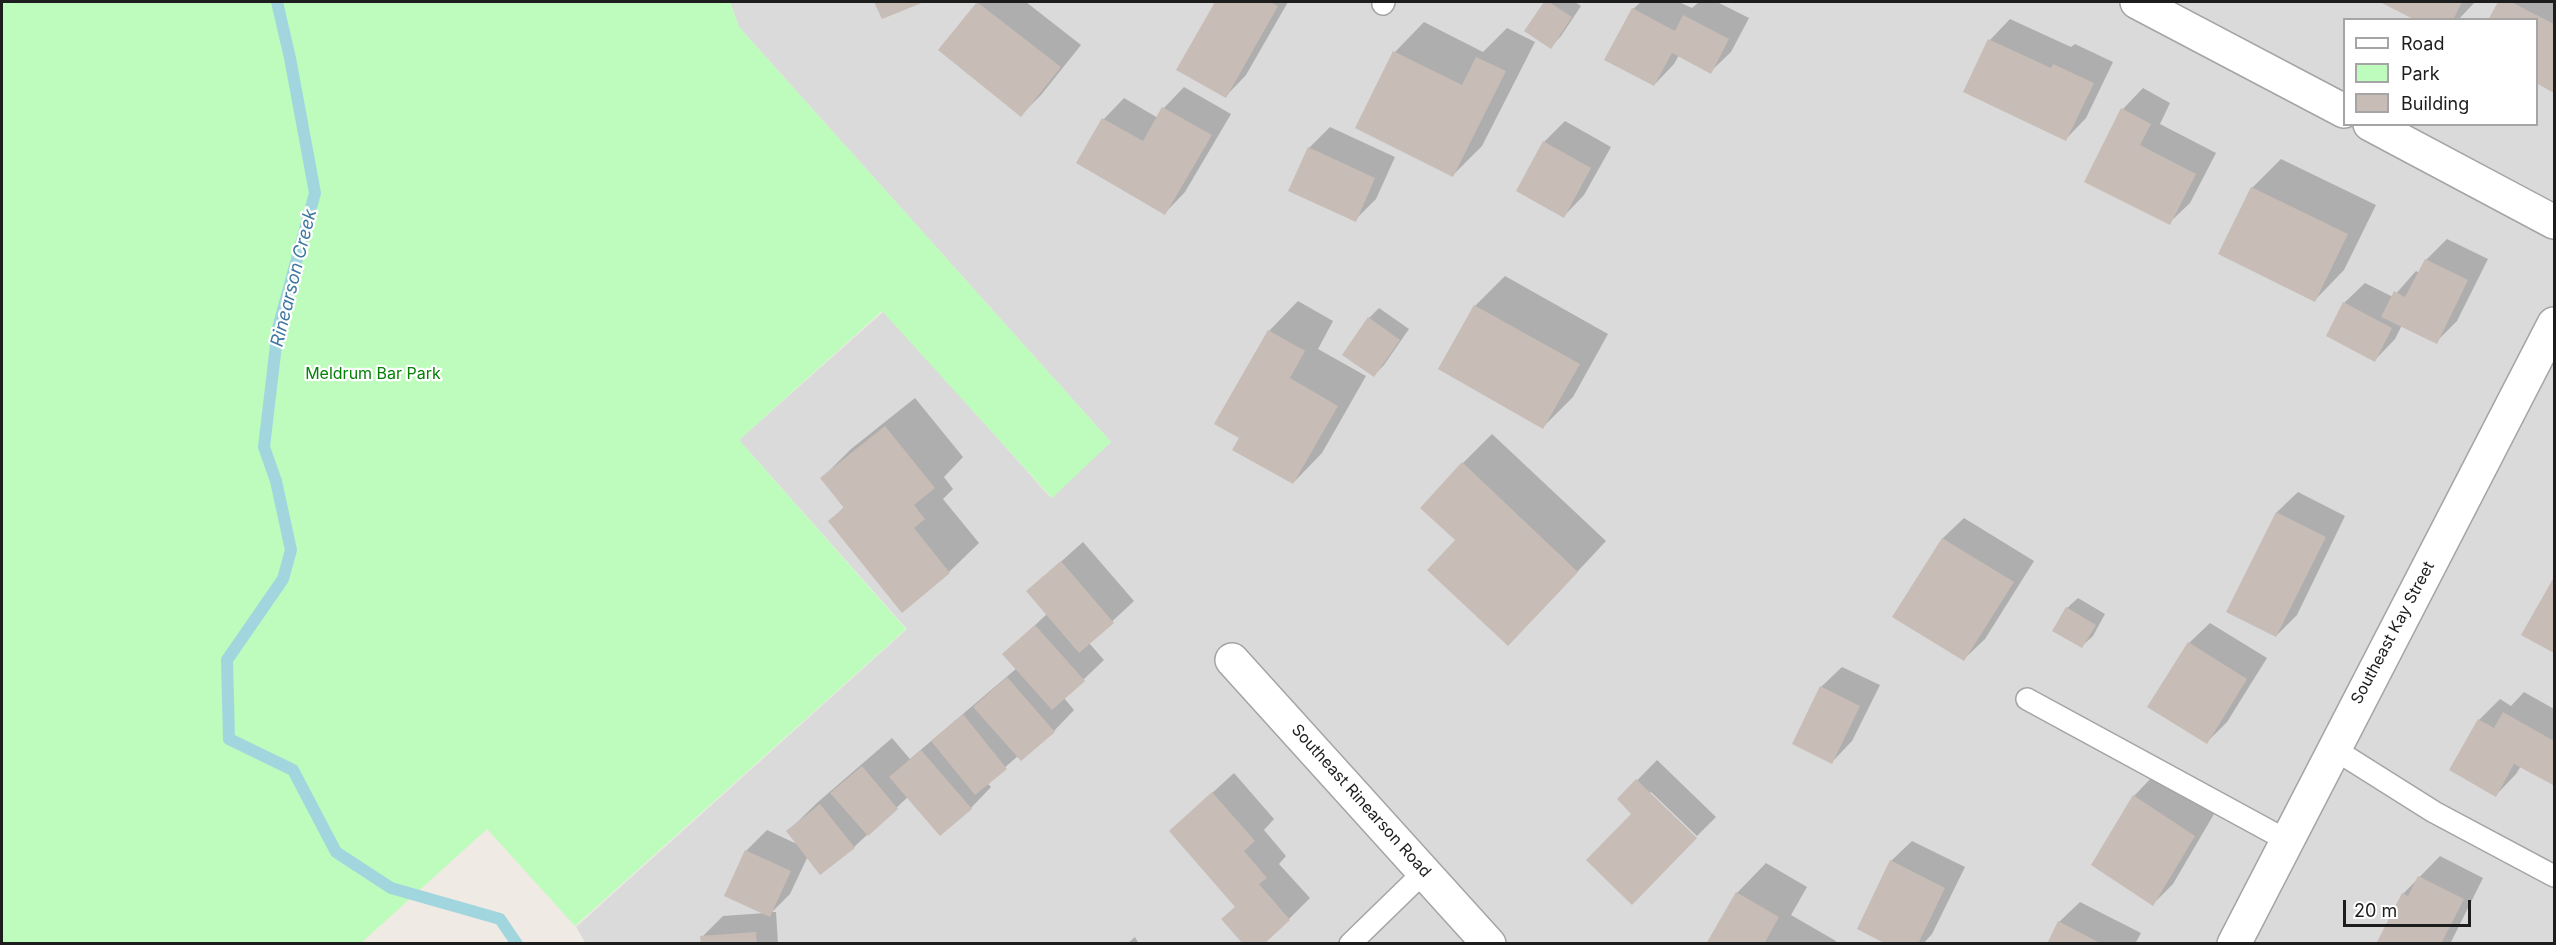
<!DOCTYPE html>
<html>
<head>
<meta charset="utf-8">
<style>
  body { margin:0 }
  #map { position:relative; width:2556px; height:945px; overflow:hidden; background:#efeae3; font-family:Inter,sans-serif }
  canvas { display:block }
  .frame { position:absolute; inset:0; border:3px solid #1d1d1d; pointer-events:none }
  .legend { position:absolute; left:2343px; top:18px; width:195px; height:108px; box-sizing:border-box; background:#fff; border:2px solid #a5a5a5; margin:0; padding:8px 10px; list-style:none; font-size:18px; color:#1d1d1d }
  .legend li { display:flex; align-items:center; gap:12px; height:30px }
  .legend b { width:30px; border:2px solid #a5a5a5 }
  .scale { position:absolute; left:2343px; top:900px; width:128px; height:27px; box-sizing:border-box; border:3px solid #1d1d1d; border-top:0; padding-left:8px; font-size:18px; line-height:21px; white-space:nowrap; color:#1d1d1d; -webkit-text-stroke:4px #fff; paint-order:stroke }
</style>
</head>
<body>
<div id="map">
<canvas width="2556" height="945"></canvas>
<div class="frame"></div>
<ul class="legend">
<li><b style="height:8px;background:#fff"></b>Road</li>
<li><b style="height:16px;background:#bdfcbd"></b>Park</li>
<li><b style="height:16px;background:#c7bcb6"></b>Building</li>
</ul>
<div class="scale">20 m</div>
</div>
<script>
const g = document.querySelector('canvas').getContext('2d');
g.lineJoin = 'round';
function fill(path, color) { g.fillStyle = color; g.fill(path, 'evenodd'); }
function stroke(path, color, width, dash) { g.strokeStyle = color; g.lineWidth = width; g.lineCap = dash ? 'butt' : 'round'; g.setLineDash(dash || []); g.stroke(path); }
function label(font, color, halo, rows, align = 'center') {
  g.font = font + ' Inter,sans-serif'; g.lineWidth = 4.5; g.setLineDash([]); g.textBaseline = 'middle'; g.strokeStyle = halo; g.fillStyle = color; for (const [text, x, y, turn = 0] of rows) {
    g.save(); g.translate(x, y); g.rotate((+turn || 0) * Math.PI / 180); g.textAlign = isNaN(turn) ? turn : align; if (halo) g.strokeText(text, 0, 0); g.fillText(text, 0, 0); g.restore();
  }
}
const residential = new Path2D(`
  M730,2H2554V943L586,944L576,927L907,629L739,440L884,311L1050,497L1111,442L739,27ZM2344,20H2536V124H2344Z`);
const park = new Path2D(`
  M2,2H730L739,27L1111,442L1052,498L882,311L739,440L906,629L575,926L487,829L361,943H2Z`);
const shadow = new Path2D(`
  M876,2H920L883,18Z
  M979,2H1026L1081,45L1041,95L1021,115L940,50Z
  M1216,2H1288L1246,75L1226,96L1178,70Z
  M1545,2H1575L1581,6L1561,36L1551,47L1526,31Z
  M1641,2H1679L1692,8L1699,2H1717L1749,18L1731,52L1710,72L1679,55L1674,64L1654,85L1606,59L1633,9Z
  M2384,2H2475L2458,20H2419Z
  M2499,2H2554V91L2536,82V20H2490Z
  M2010,19L2071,47L2075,44L2113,62L2086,118L2066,139L1965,91L1990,40Z
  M1424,22L1483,52L1507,28L1535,42L1482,146L1453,175L1395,52Z
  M1184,87L1231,114L1185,192L1165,213L1078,163L1104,119L1124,98L1158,118L1164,108Z
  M2143,88L2170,103L2160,124L2216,153L2190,203L2169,223L2123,109Z
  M1565,121L1611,147L1584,195L1564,216L1544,142Z
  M1330,127L1395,157L1376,199L1355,220L1309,148Z
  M2281,159L2376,205L2344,270L2315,300L2252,188Z
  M2447,239L2488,259L2457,321L2436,342L2402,325L2395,339L2375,360L2344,303L2365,283L2393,297L2416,271L2419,273L2426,260Z
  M1505,276L1608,334L1573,397L1543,427L1440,369L1475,306Z
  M1298,301L1333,321L1318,349L1366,376L1322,453L1293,483L1241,437L1269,331Z
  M1379,308L1409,329L1384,365L1374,375L1369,318Z
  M915,398L963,457L944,477L953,489L943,499L979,543L949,572L830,521L845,506L822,478L851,449Z
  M1492,434L1606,541L1537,615L1457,540L1463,463Z
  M2298,492L2345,516L2297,615L2276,636L2228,611L2277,512Z
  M1964,518L2034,561L1985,639L1964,659L1894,616L1943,538Z
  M1083,542L1134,601L1089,643L1104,660L1064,698L1074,710L1054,731L1018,756L987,783L991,787L971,808L908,797L854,847L820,873L808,856L790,894L772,912H776L778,944H702V937L723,916L765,913L746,851L767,830L799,845L788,831L818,802L892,738L910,759L1017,668L1004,654L1047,614L1028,591Z
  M2554,580V652L2524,634Z
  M2078,598L2105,614L2093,636L2082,646L2067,608Z
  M2210,623L2267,658L2227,722L2207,742L2189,643Z
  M1842,667L1880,685L1852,741L1832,762L1821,687Z
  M2524,692L2554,709V782L2553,783L2521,766L2516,774L2496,795L2479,720L2500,699L2511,706Z
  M1657,760L1716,817L1697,836L1651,792L1649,794L1695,838L1633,814L1619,799Z
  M1234,773L1274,819L1264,830L1286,856L1279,864L1310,898L1289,919L1171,831Z
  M2154,775L2214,814L2173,884L2153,904L2134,796Z
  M1912,841L1965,867L1932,934L1923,944H1890L1891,861Z
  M2440,856L2483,878L2450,944H2377L2403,894Z
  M1766,863L1807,887L1791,915L1836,941L1835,944H1707L1737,893Z
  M2080,902L2141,933L2135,944H2049L2059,922Z
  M1135,937L1139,944H1127Z`);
const stream = new Path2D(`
  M277,2L290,58L315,193L278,328L264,447L276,481L291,550L283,579L227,660L229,739L293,770L336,852L391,888L500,919L517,944`);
const building = new Path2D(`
  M874,2H924L882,19Z
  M977,2L1061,67L1021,117L938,50Z
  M1215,2H1270L1278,6L1226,98L1176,70Z
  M1544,2H1549L1572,17L1551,49L1524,31Z
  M2380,2H2462L2453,20H2415Z
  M2498,2H2511L2554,24V93L2536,83V20H2488Z
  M1632,8L1675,31L1683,15L1729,39L1711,74L1672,53L1654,86L1604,60Z
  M1988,39L2051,68L2053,64L2094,83L2066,141L1963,92Z
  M1393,51L1462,85L1476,57L1506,71L1453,177L1355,128Z
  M1162,107L1212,135L1165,215L1076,163L1102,118L1143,141Z
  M2121,108L2151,124L2140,145L2196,174L2170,225L2084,182Z
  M1543,141L1591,168L1564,218L1516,191Z
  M1308,147L1375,178L1356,222L1288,191Z
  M2251,187L2348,234L2315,302L2218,254Z
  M2425,259L2468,280L2437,344L2381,317L2394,291L2405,297Z
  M2343,302L2392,328L2375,362L2326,336Z
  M1474,305L1580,364L1543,429L1438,369Z
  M1368,317L1400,340L1374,377L1342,355Z
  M1268,330L1305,351L1290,378L1338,406L1293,484L1232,450L1239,438L1214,424Z
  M885,426L935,488L914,505L925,519L914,528L950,573L902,613L828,521L844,508L820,478Z
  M1462,462L1578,572L1508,646L1427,570L1455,540L1420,508Z
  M2276,512L2326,537L2276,637L2226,612Z
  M1942,538L2014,582L1964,661L1892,617Z
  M1061,561L1114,623L1079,653L1026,591Z
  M2554,577V653L2521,635Z
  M2066,607L2096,625L2082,648L2052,631Z
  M1035,625L1085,681L1052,710L1002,654Z
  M2188,642L2247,679L2207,744L2147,707Z
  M1007,677L1055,732L1021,761L973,707Z
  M1820,686L1860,706L1832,764L1792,744Z
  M2503,712L2554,741L2553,785L2514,764L2496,797L2449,770L2478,719L2494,728Z
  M963,714L1007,769L975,795L931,741Z
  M921,750L972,809L940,836L889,777Z
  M862,766L898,809L868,836L830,793Z
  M1636,779L1697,838L1632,905L1586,860L1631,814L1617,799Z
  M1212,792L1255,841L1244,851L1267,878L1259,884L1290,920L1264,944H1243L1221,919L1235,907L1169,831Z
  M2133,795L2195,836L2153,906L2091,865Z
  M820,804L855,848L820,875L786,831Z
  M745,850L791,871L770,917L724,896Z
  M1890,860L1945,888L1918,944H1886L1857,929Z
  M2418,876L2464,899L2441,944H2376L2402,893L2408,896Z
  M1736,892L1779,917L1764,944H1706Z
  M2058,921L2102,944H2047Z
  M756,932L757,944H701L700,936Z`);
const lane = new Path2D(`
  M1383,4L1384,2
  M2027,699L2288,841
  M2334,749L2434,812L2554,876
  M1350,944L1425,871`);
const street = new Path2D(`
  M2137,2L2344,111
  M2370,124L2554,222
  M1232,660L1489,944
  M2234,944L2554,324`);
const parkNames = [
  ["Meldrum Bar Park",373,374]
];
const streetNames = [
  ["Southeast Kay Street",2393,633,-62],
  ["Southeast Rinearson Road",1361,801,48]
];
const waterNames = [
  ["Rinearson Creek",294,278,-76]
];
fill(residential, '#dbdada');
fill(park, '#bdfcbd');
fill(shadow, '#0003');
stroke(stream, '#a1d6df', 12);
fill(building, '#c7bcb6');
stroke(lane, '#a4a4a4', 24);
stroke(street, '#a4a4a4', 36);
stroke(lane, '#fff', 21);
stroke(street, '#fff', 33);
label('16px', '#068107', '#fff', parkNames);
label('16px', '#1d1d1d', '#fff', streetNames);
label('italic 18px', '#4078a1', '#fff', waterNames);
</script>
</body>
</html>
